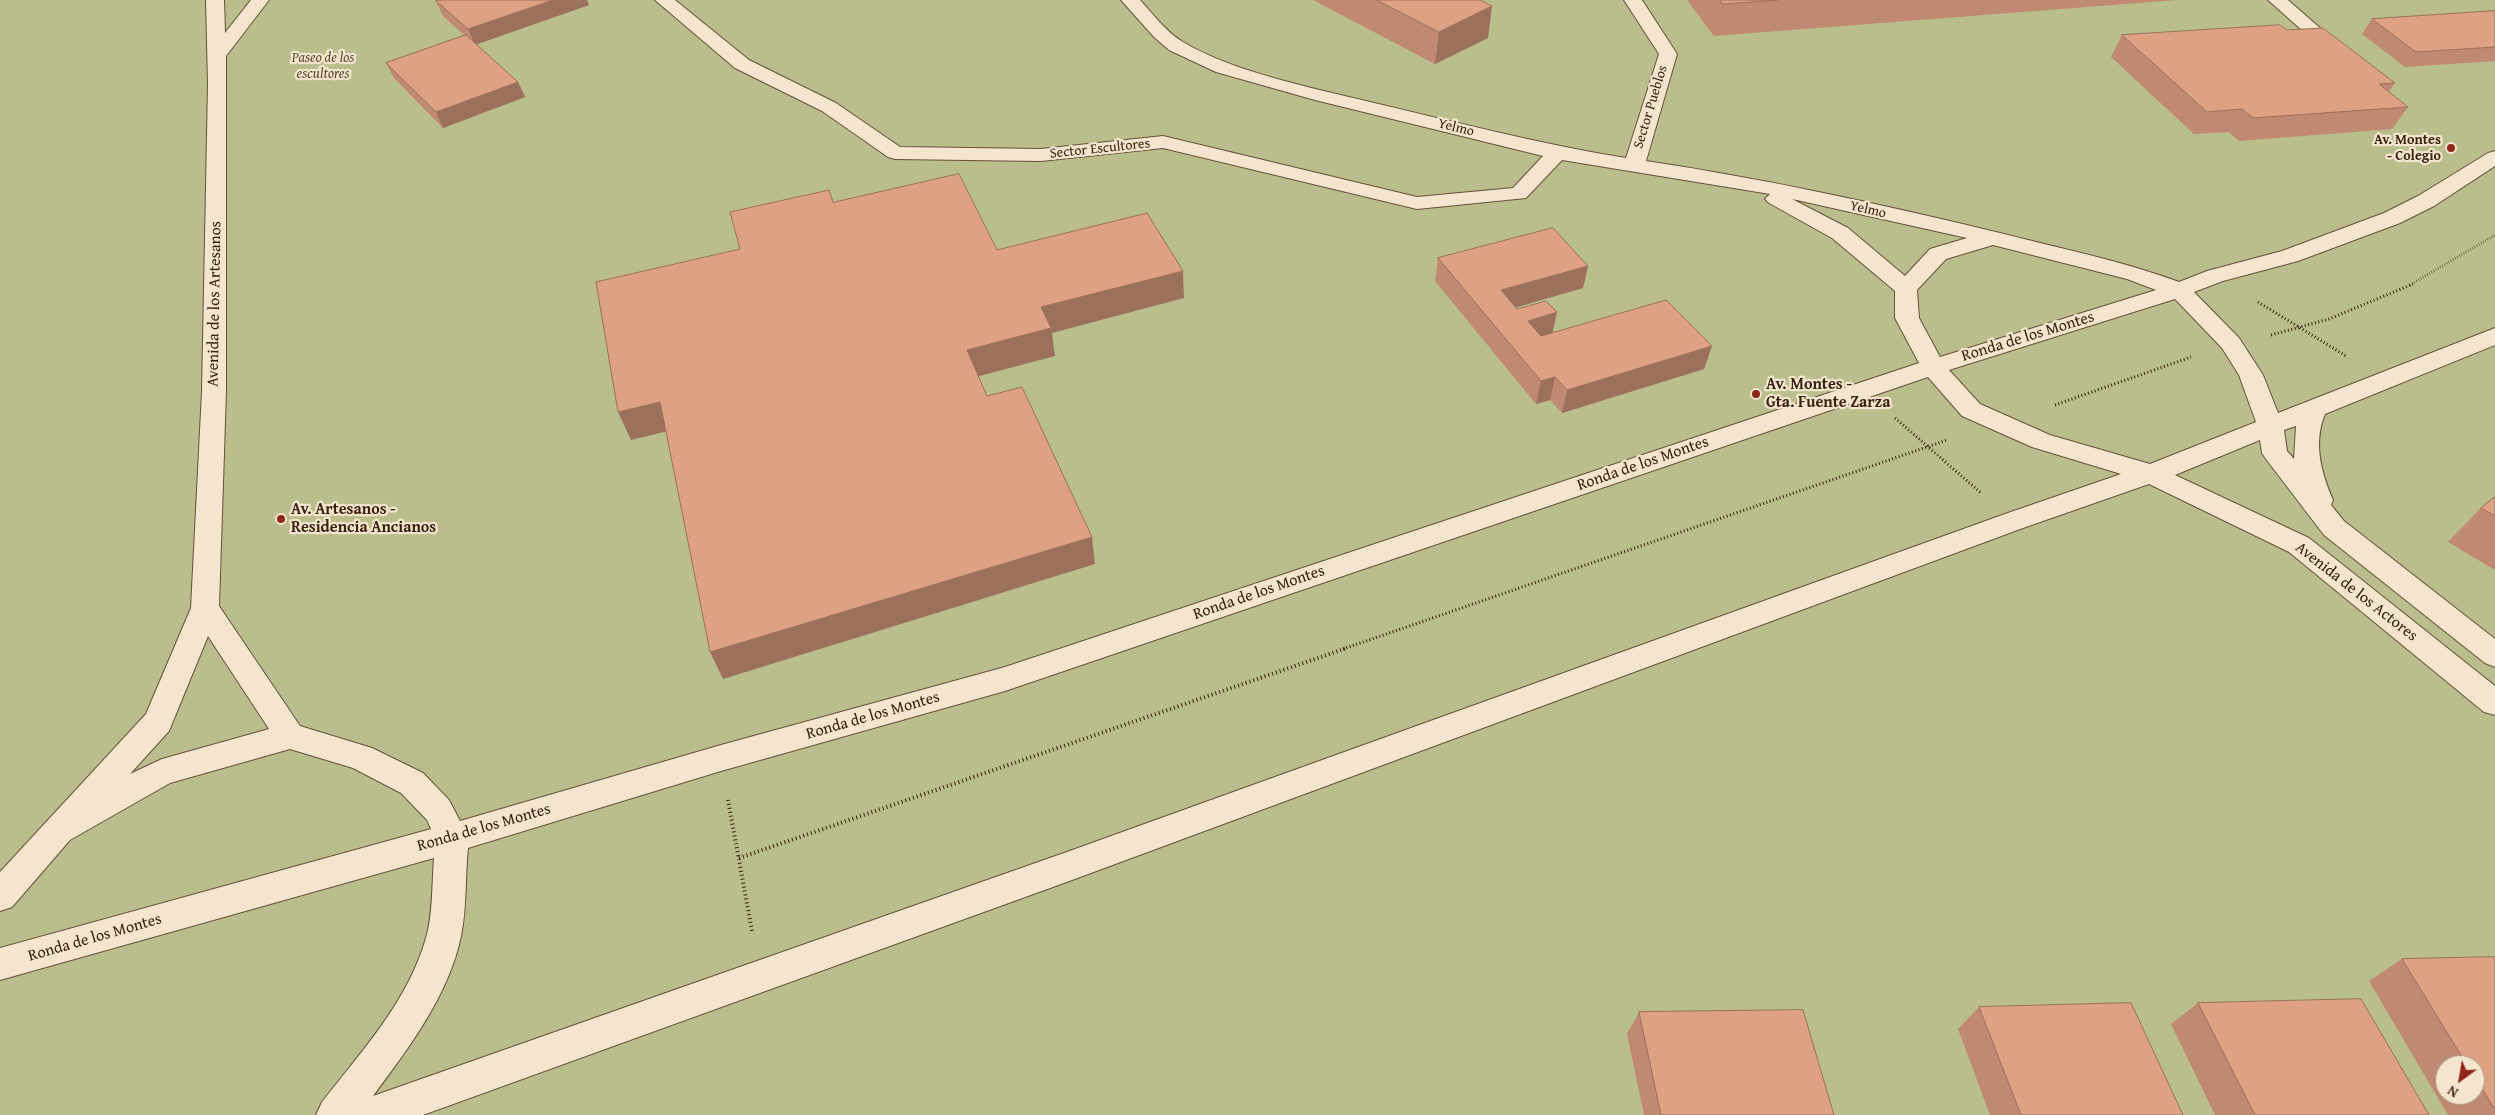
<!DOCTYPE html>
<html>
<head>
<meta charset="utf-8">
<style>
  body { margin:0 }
  #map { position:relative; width:2495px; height:1115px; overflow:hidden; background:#eed8b4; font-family:"Gentium Book Plus",serif }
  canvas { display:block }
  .north { position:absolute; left:2435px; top:1055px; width:50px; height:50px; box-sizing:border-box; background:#f4e6ce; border:1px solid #aa9782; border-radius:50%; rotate:212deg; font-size:14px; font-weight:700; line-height:20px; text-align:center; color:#3c2111 }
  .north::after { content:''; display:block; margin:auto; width:18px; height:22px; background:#8f2418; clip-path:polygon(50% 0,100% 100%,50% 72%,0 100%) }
</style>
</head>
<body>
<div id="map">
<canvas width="2495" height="1115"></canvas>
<div class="north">N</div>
</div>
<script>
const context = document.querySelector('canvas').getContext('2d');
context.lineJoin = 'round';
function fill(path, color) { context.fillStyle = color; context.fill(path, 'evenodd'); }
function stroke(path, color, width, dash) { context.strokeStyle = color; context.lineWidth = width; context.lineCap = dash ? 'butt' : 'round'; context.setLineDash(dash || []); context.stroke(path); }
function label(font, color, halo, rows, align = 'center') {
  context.font = font + ' "Gentium Book Plus",serif'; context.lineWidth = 4.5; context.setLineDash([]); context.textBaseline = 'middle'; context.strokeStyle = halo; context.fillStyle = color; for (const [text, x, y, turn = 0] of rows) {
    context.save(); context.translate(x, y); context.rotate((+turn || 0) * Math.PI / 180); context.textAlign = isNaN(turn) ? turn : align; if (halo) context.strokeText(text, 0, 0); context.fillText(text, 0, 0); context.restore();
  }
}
const green = new Path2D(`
  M0 0H2495V1115H0ZM2445 1065H2475V1095H2445Z`);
const pathFar2 = new Path2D(`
  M2410 285 2495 235`);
const pathFar1 = new Path2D(`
  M2258 302 2346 356
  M2271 335 2329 319 2413 284
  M2055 405 2191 357
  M1895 418 1981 493
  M1343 649 1947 440`);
const path = new Path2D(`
  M728 800 752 931
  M739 858 1347 648`);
const minor = new Path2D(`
  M206 0H224L225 33 251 0H269L226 56V391L219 606 300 726 372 748 423 773 449 800 460 821 721 745 1005 667 1919 363 1895 318V291L1832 238 1769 203 1765 199 1770 194 1562 160 1526 198 1417 209 1163 148 1041 161 895 159 888 157 822 111 735 68 655 0H675L749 60 836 103 900 147 1041 149 1163 136 1417 197 1513 188 1543 156 1315 100 1216 72 1169 50 1154 37 1121 0H1140C1153 14 1166 32 1183 42 1233 72 1313 88 1370 102 1455 122 1540 144 1626 158L1659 54 1624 0H1642L1677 54 1646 161C1766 179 1886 205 2004 234 2063 249 2122 261 2179 282L2207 271 2282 251 2384 213 2418 196 2488 153 2495 151V166L2434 206 2400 223 2298 261 2223 281 2194 292 2239 338 2263 375 2278 413 2495 328V345L2325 414C2313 443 2321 472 2333 500L2331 505 2344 521 2495 639V667L2485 663 2324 535 2266 459 2262 453 2260 440 2175 475 2309 538 2495 686V715L2484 712 2289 552 2149 484 2023 528 1064 883 423 1115H316L322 1102C362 1051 408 1001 426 938 433 915 432 882 434 858L0 980V948L431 829 427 820 401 793 353 768 290 749 170 783 70 840 12 907 0 911V872L146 714 191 608 202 391 208 84ZM1792 199 1967 238 1930 249 1905 276 1848 228ZM1993 245 2127 279 2156 290 1940 357 1919 318 1917 290 1946 259ZM2175 299 2222 348 2239 375 2256 422 2150 464 2050 435 1980 404 1949 370ZM1928 377 1962 416 2032 447 2121 474 2005 514 1064 853 373 1096C408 1049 449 995 461 936 467 908 465 876 468 848L721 771 1005 691ZM2296 426 2294 459 2287 451 2284 430ZM208 636 269 729 162 759 130 774 169 731Z
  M2268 0H2288L2337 43 2335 47H2321Z`);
const wall = new Path2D(`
  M439 0H587L589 5 476 44 518 82 525 97 443 128 394 78 386 63 464 35 443 16 436 1Z
  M1313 0H1480L1488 38 1435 64Z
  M1687 0H2177L1714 36Z
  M2495 11V61L2405 67 2362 34 2372 19Z
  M2287 30 2395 83 2389 92 2408 107 2392 129 2239 141 2229 132 2194 134 2111 57 2122 35Z
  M1438 258 1588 266 1583 288 1516 307 1517 309 1557 312 1552 333 1712 346 1704 369 1562 413 1550 400 1536 404 1435 281Z
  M2495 497V570L2448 542 2481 508Z
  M2495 957V1115H2448L2369 981 2402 959ZM2445 1065H2475V1095H2445Z
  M2198 1003 2429 1115H2215L2171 1024Z
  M1979 1007 2183 1115H1990L1958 1029Z
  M1639 1012 1834 1115H1644L1627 1034Z`);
const shadedWall = new Path2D(`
  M553 0H587L589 5 475 45 468 29Z
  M1492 6 1488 38 1435 64 1439 32Z
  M518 82 525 97 443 128 436 112Z
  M1588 266 1583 288 1497 313 1501 290Z
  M1183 271 1184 298 1052 333 1055 356 972 378 967 350 1041 307Z
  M1557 312 1552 335 1523 344 1528 321Z
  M1712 346 1704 369 1562 413 1567 390Z
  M1555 377 1550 400 1536 404 1541 381Z
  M660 402 672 430 631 440 618 412Z
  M1092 537 1095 564 723 679 710 652Z`);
const building = new Path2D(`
  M439 0H553L468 29 436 1Z
  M1377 0H1480L1492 6 1439 32Z
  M1720 0H1778L1723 4Z
  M2495 11V47L2416 52 2372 19Z
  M2280 25 2287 30 2323 28 2395 83 2379 84 2408 107 2253 118 2242 109 2207 112 2122 35Z
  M466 35 518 82 436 112 386 63Z
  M959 174 997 250 1147 213 1183 271 1041 307 1051 328 967 350 987 396 1022 387 1092 537 710 652 660 402 618 412 596 282 740 249 730 212 829 190 833 202Z
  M1553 228 1588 266 1501 290 1517 309 1546 301 1557 312 1528 321 1541 336 1666 300 1712 346 1567 390 1555 377 1541 381 1438 258Z
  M2495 497V516L2481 508Z
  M2495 957V1110L2475 1077V1065H2467L2402 959Z
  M2361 999 2429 1115H2255L2198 1003Z
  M2131 1003 2183 1115H2021L1979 1007Z
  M1803 1010 1834 1115H1661L1639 1012Z`);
const markers = [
  [2451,148,5,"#8f2418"],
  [1756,394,5,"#8f2418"],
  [281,519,5,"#8f2418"]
];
const farParknames = [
  ["Paseo de los",323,58],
  ["escultores",323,74]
];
const farStreetnames = [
  ["Sector Pueblos",1651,107,-73],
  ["Yelmo",1456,128,14],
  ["Sector Escultores",1100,149,-6],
  ["Yelmo",1868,210,13]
];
const farPoinames = [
  ["Av. Montes",2441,140],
  ["- Colegio",2441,156]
];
const streetNames = [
  ["Avenida de los Artesanos",215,304,-89],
  ["Ronda de los Montes",2028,337,-17],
  ["Ronda de los Montes",1643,464,-19],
  ["Avenida de los Actores",2356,592,38],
  ["Ronda de los Montes",1259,593,-19],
  ["Ronda de los Montes",873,716,-16],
  ["Ronda de los Montes",484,828,-16],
  ["Ronda de los Montes",95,938,-16]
];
const poiNames = [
  ["Av. Montes -",1766,385],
  ["Gta. Fuente Zarza",1766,403],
  ["Av. Artesanos -",291,510],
  ["Residencia Ancianos",291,528]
];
fill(green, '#b9be8c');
stroke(minor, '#684f3a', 2);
stroke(pathFar2, '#3c2111', 2.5, [0.5, 2]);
stroke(pathFar1, '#3c2111', 3, [1, 2.5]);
stroke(path, '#3c2111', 4, [1, 3]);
fill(minor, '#f4e6ce');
fill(wall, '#bf8a71');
fill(shadedWall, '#9b715c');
fill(building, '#dea183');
stroke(building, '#9b715c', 1);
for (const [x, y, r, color] of markers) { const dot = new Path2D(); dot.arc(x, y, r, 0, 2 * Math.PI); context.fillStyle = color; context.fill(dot); stroke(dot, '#f4e6ce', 2); }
label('italic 14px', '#5b4830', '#f4e6ce', farParknames);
label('14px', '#3c2111', '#f4e6ce', farStreetnames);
label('bold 14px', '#3c2111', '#f4e6ce', farPoinames, 'right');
label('16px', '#3c2111', '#f4e6ce', streetNames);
label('bold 16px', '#3c2111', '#f4e6ce', poiNames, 'left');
</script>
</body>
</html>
